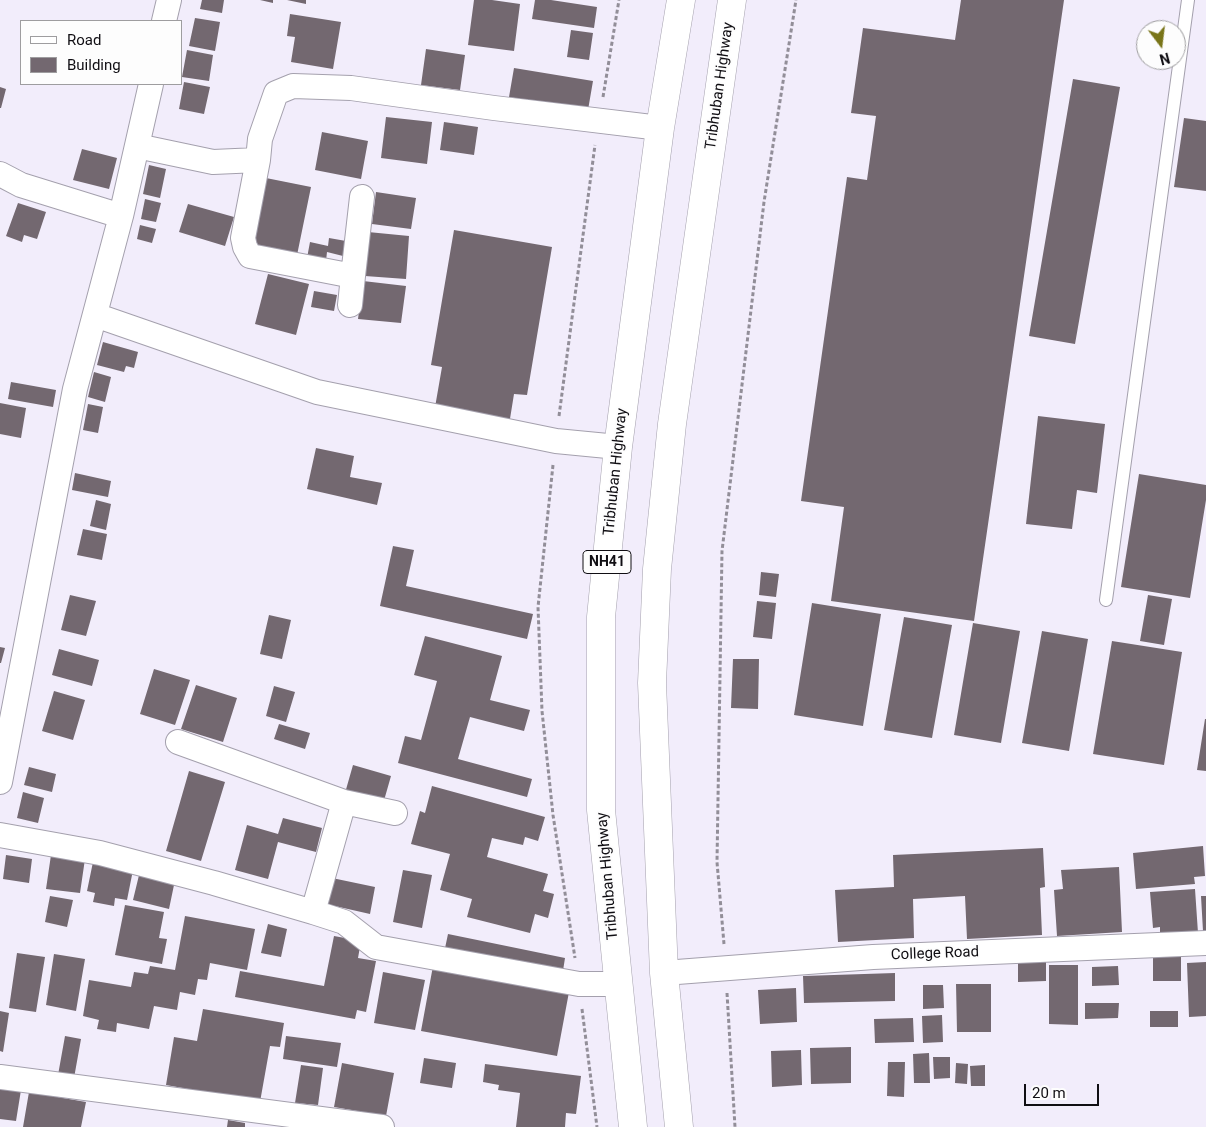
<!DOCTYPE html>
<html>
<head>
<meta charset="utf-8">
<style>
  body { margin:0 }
  #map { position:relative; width:1206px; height:1127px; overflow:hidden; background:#f2edfb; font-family:Roboto,sans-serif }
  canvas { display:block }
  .legend { position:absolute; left:20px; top:20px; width:162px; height:65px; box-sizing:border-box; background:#fdfdfd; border:1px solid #9e9d9f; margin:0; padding:6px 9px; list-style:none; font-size:15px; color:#100e13 }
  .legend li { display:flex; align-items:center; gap:10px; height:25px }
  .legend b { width:25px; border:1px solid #9e9d9f }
  .north { position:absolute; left:1136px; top:20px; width:50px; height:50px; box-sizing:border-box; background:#fdfdfd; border:1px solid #9e9d9f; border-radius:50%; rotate:165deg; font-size:14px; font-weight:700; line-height:20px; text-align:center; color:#100e13 }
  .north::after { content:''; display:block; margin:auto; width:18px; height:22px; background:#797519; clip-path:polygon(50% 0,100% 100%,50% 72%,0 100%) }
  .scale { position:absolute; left:1024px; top:1084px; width:75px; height:22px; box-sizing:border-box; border:2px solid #100e13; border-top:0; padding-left:6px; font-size:15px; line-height:18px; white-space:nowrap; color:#100e13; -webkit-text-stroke:4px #fdfdfd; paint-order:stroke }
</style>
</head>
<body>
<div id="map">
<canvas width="1206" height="1127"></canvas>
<ul class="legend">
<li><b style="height:6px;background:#fff"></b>Road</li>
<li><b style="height:14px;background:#736870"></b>Building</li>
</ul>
<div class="north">N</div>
<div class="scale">20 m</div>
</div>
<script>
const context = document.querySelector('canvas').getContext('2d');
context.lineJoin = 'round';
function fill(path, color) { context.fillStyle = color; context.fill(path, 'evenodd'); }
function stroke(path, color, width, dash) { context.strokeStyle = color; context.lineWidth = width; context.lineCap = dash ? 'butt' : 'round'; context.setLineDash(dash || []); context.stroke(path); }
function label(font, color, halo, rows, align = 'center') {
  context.font = font + ' Roboto,sans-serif'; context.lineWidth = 4; context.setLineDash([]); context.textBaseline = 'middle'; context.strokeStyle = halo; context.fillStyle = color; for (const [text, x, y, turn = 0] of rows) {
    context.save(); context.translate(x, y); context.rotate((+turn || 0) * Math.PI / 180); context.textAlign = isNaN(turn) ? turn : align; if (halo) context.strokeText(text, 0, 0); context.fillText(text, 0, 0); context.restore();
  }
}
const building = new Path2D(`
  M202 0H224L222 13 200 9Z
  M260 0H273V3Z
  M287 0H306V4Z
  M474 0H492L520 4 514 51 468 45Z
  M535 0H551L597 7 594 28 532 19Z
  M961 0H1064L974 621 831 601 844 507 801 501 847 177 867 180 876 116 851 113 863 28 955 40Z
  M290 14 341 22 333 69 291 62 295 37 287 36Z
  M195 18 220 22 215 51 189 46Z
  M571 30 593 33 589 60 567 57Z
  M426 49 465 55 460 90 421 85Z
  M187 50 213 55 209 81 182 77Z
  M514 68 593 81 588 110 509 97Z
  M1073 79 1120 87 1075 344 1029 336Z
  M184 82 210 87 204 114 179 109Z
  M0 87 6 89 1 108H0Z
  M386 117 432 122 427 164 381 158Z
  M1184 118 1206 121V191L1174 187Z
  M444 122 478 127 474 155 440 150Z
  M322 132 368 141 361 179 315 170Z
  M82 149 117 158 109 189 73 180Z
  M149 165 166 169 160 198 143 194Z
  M266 178 311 187 296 260 250 250Z
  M376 192 416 198 411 229 372 224Z
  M145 199 161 203 156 222 141 219Z
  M18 203 46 212 37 239 24 235 22 242 6 236Z
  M188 204 234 217 225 246 179 232Z
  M140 225 156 229 152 243 137 239Z
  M454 230 552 247 527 395 514 394 509 425 434 413 442 367 431 365Z
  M368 232 409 236 406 279 365 276Z
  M329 238 346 241 343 256 327 252 326 261 307 258 310 242 328 246Z
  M268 274 309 284 296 335 255 324Z
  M363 281 406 286 401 323 358 319Z
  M314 291 337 295 334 311 311 307Z
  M103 342 138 352 134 368 126 366 124 372 97 365Z
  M94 372 111 377 105 402 88 397Z
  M11 382 56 390 53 407 8 399Z
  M0 403 26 408 21 438 0 434Z
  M88 404 103 407 98 433 83 430Z
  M1038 416 1105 424 1097 493 1077 490 1072 529 1026 524Z
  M316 448 354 456 350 477 382 483 377 505 307 489Z
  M75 473 111 481 108 497 72 490Z
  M1139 474 1206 485V500L1190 598 1121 587Z
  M96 500 111 504 106 530 90 526Z
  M83 529 107 534 102 560 77 555Z
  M393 546 414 550 406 586 533 614 527 639 380 606Z
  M761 572 779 574 776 597 759 595Z
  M70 595 96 601 86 636 61 630Z
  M1148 595 1172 599 1164 645 1140 641Z
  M757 601 776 603 772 639 753 637Z
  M812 603 881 614 863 726 794 715Z
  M269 615 291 620 282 659 260 654Z
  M904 617 952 625 932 738 884 730Z
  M973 623 1020 631 1001 743 954 735Z
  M1042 631 1088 639 1069 751 1022 743Z
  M425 636 502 656 490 700 530 710 524 731 470 717 458 759 532 779 527 797 398 763 405 736 421 740 437 681 414 675Z
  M1112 641 1182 652 1164 765 1093 754Z
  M0 647 5 648 1 663H0Z
  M59 649 99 660 92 686 52 675Z
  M733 659H759L758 709 731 708Z
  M154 669 190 680 175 725 140 714Z
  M196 685 237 698 223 742 181 729Z
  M274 686 295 692 286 722 266 716Z
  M54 691 85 700 73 740 42 731Z
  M1205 719H1206V771L1197 770Z
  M279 724 310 733 305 749 274 739Z
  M353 765 391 776 383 804 345 793Z
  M29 767 56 774 52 792 24 785Z
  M189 771 225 782 201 861 166 851Z
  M432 786 545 817 538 841 525 837 523 845 492 838 487 857 548 874 543 891 554 894 548 918 535 914 530 933 467 917 472 899 440 890 450 854 411 844 420 811 425 813Z
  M23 792 44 798 38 823 17 818Z
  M283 818 322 828 316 852 278 842 268 879 235 870 247 825 278 834Z
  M1203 846 1205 876 1194 877 1195 884 1136 889 1133 853Z
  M1043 848 1045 887 1040 888 1042 935 967 939 965 896 913 899 914 938 838 942 835 890 894 887 893 855Z
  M6 855 32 859 29 883 3 879Z
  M51 855 85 859 80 893 46 889Z
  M93 862 133 870 127 900 115 898 114 906 93 902 95 893 87 891Z
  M1119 867 1122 932 1057 936 1054 890 1063 889 1061 870Z
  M403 870 432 875 422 928 393 922Z
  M140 871 163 876 162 882 174 885 169 909 133 900Z
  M332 878 375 887 370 914 326 904Z
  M1195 889 1198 933 1160 936V927L1153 928 1150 892Z
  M50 896 73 900 67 927 45 922Z
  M1201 896H1206V931H1203Z
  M125 905 164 912 159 938 167 939 162 964 115 955Z
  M185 916 255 929 247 970 210 963 207 980 198 979 195 995 180 992 177 1010 154 1006 149 1029 117 1023 116 1032 97 1029 99 1020 83 1016 89 980 131 987 134 972 148 974 150 966 175 970Z
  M268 924 287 929 281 957 261 953Z
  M448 934 565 958 562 977 444 953Z
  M334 936 361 941 358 958 376 961 366 1012 357 1010 355 1019 235 997 240 971 324 986Z
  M17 953 45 957 36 1012 9 1008Z
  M54 954 85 959 76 1011 46 1005Z
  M1046 954V981L1018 982V955Z
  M1153 956H1181V981H1153Z
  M1206 962V1016L1189 1017 1187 963Z
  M1049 965H1078V1025L1049 1024Z
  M433 966 569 992 557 1056 421 1031Z
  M1118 966 1119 985 1092 986V967Z
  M383 972 425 980 415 1030 374 1023Z
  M895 973V1001L804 1003 803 976Z
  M956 984H991V1032H957Z
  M923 985H943L944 1008 923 1009Z
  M796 988 797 1022 760 1024 758 990Z
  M1085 1003H1119L1118 1018 1085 1019Z
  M203 1009 284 1023 280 1047 270 1046 260 1102 166 1085 174 1037 197 1041Z
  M0 1011 9 1013 3 1052 0 1051Z
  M1150 1011H1178V1027H1150Z
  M942 1015 943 1042 923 1043 922 1016Z
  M913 1018 914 1042 875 1043 874 1019Z
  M65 1036 81 1039 74 1078 58 1075Z
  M286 1036 341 1043 337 1067 283 1059Z
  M851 1047V1083L811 1084 810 1048Z
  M801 1050 802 1085 772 1087 771 1051Z
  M929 1053 930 1083H914L913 1054Z
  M933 1057H950V1078L934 1079Z
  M424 1058 456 1063 452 1088 420 1083Z
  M888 1062H905L904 1097 887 1096Z
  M342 1063 394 1073 386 1116 334 1107Z
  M956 1063 968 1064 967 1084 955 1083Z
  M485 1064 581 1076 576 1114 566 1113 565 1127H516L520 1093 498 1090 499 1085 483 1082Z
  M301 1065 323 1068 318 1105 295 1103Z
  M985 1065V1086H971L970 1066Z
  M0 1087 21 1090 16 1121 0 1119Z
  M29 1092 86 1102 81 1127H23Z
  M228 1120 245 1123V1127H227Z`);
const path = new Path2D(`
  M603 97 619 0
  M559 416 595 145
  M553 465 538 607 542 711 553 815 575 958
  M724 944 717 862 722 551 764 202 796 0
  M727 993 735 1127
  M582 1009 597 1127`);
const lane = new Path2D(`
  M1106 600 1188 0`);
const street = new Path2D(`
  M164 21 169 0
  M137 146 213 162 258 160 260 139 276 93 293 86 351 88 494 108 660 128
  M258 160 243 238 245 247 250 256 353 276 350 305
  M0 174 21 185 121 216
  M353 276 362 197
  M95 315 317 392 556 441 618 447
  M178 742 344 802 313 912
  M0 782 75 389 121 216 151 84
  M344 802 395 813
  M0 835 100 853 214 883 313 912 344 922 376 947 579 984H618
  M664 973 873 957 1206 943
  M0 1077 382 1127`);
const highway = new Path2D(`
  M633 1127 601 810V617L618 447 660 128 681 0
  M679 1127 664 973 652 683 657 569 672 424 732 0`);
const shields = [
  [607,562,48]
];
const shieldNames = [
  ["NH41",607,562]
];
const streetNames = [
  ["Tribhuban Highway",720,86,-82],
  ["Tribhuban Highway",616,472,-84],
  ["Tribhuban Highway",608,876,-95],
  ["College Road",935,954,-2]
];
fill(building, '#736870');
stroke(lane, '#a4a0ad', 14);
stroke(street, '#a4a0ad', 26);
stroke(highway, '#a4a0ad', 29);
stroke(path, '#928e98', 3, [4, 2.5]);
stroke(lane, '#fff', 12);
stroke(street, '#fff', 24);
stroke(highway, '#fff', 28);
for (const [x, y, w] of shields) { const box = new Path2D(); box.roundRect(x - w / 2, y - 11.5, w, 23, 4); context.fillStyle = '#fdfdfd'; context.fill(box); stroke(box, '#100e13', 1); }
label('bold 14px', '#100e13', null, shieldNames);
label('15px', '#100e13', '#fdfdfd', streetNames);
</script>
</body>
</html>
